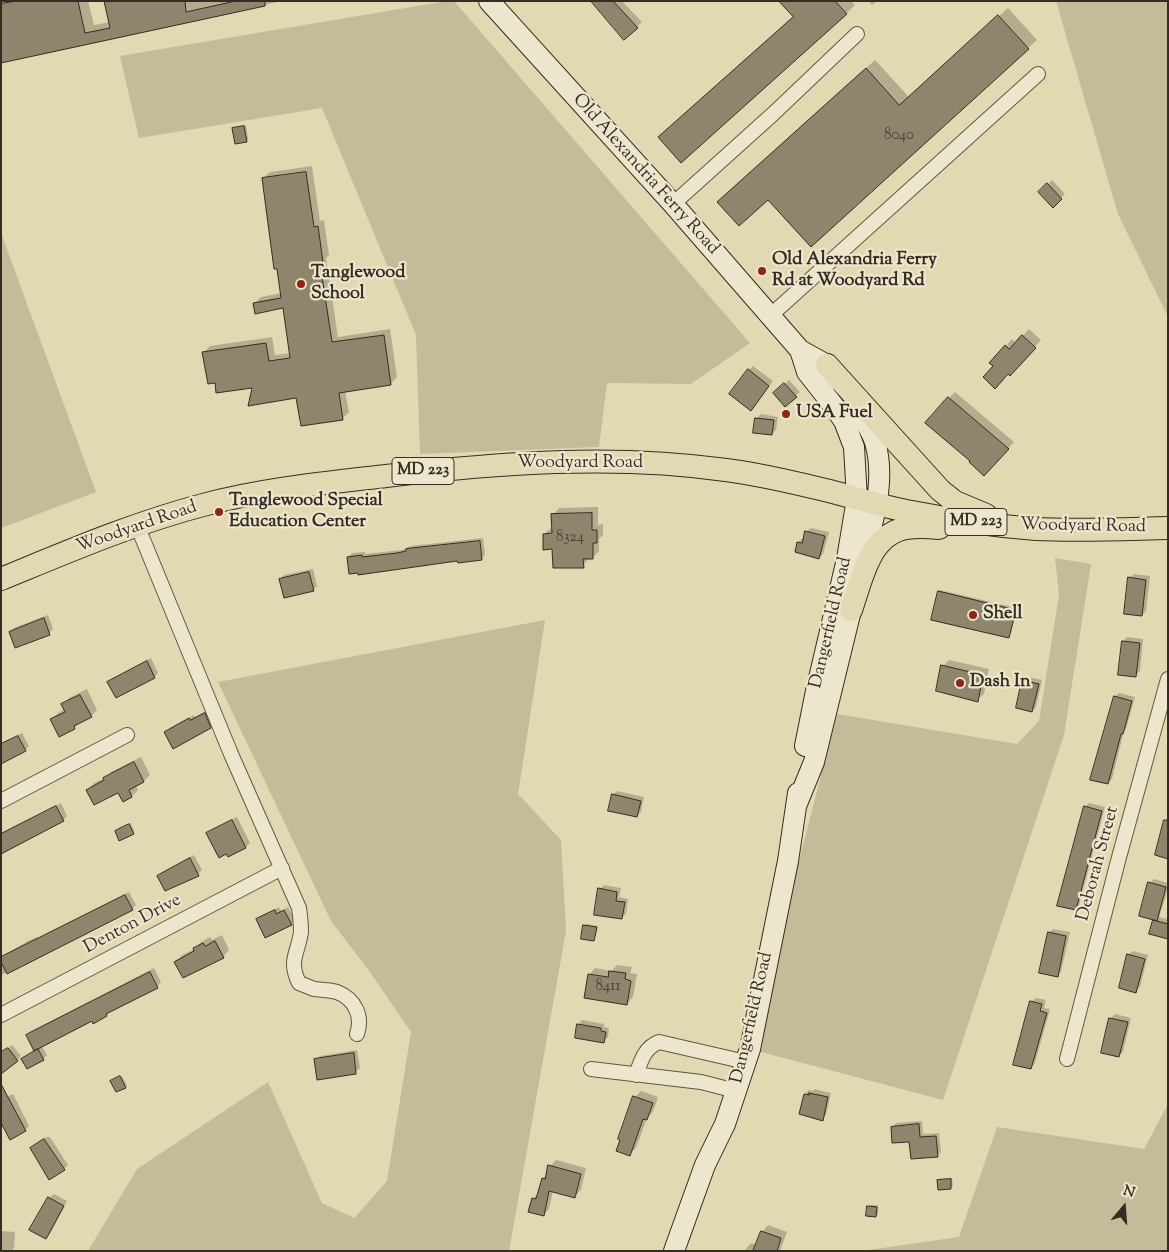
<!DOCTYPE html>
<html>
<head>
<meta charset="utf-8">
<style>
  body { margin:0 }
  #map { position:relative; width:1169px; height:1252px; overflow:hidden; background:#e2d8b2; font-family:"Sorts Mill Goudy",serif }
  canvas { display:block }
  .frame { position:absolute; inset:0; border:2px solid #352c23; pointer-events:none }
  .north { position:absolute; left:1099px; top:1182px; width:50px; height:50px; -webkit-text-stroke:4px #ece6cd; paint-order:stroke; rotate:18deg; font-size:14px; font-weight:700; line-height:20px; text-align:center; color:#352c23 }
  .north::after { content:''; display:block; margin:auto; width:18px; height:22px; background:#352c23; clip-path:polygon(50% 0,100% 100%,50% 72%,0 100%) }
</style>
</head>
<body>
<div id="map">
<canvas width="1169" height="1252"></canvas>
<div class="frame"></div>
<div class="north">N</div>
</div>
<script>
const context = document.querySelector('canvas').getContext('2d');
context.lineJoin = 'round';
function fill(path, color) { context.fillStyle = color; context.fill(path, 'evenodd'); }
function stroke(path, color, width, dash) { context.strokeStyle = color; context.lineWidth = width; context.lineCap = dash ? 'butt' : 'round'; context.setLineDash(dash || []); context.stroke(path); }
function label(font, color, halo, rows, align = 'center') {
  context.font = font + ' "Sorts Mill Goudy",serif'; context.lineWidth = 4.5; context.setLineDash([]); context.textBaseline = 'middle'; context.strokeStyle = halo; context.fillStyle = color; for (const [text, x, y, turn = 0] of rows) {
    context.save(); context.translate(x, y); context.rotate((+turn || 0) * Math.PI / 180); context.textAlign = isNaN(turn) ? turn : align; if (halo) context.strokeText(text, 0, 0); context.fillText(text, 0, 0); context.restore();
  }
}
const green = new Path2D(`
  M447 1H454L750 343 691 384 607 383 599 447 420 454 416 335 322 108 139 138 120 56Z
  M1056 1H1168V317L1118 214Z
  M1 233 96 492 1 528Z
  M1055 558 1091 564 1064 735 943 1100 750 1049 837 714 1017 744 1039 721 1059 595Z
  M545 620 518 794 561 840 566 931 509 1251H88L137 1169 268 1082 322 1203 354 1218 387 1181 411 1032 370 972 331 921 218 682Z
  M1168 1104V1251H862L959 1237 997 1127 1144 1149Z`);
const shadow = new Path2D(`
  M1 1H88L94 25 110 22 106 1H283L1 61Z
  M592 1H622L642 22 625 38Z
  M781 1H851L855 5 846 14 669 128 794 16Z
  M869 1H877L872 5Z
  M1008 8 1037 40 811 245 768 198 727 193 875 60 909 97Z
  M246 125 248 139 246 141 234 128Z
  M312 166 320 221 324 220 329 255 326 258 338 337 390 329 397 377 391 383 345 391 349 412 342 419 297 396 253 387 216 381 204 352 210 346 272 337 275 355 291 353 284 306 255 303 261 297 282 293 263 178 270 172Z
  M1052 180 1065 194 1053 206 1040 192Z
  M1029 329 1041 340 1016 368 995 366 991 363 1012 339 1016 343Z
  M753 366 773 381 755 405 749 370Z
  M789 380 800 392 785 405 775 393Z
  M955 392 1014 442 990 468 972 461 949 398Z
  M761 414 778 417 776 430 772 434 757 418Z
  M598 507V525L603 524V535L599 539V551L593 558H589L583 566 554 548 544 534 551 528H553V515L559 508Z
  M811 528 829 532 823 554 819 558 798 542 803 538 805 539 806 532Z
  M483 538 485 555 481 559 348 557 352 553 365 552V554L402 550 411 546Z
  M313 569 317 586 313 590 280 579 284 575Z
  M1134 574 1150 576 1146 611 1142 615 1130 578Z
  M940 590 1017 608 1010 635 1009 637 939 592Z
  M48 615 53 629 49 633 10 632 14 628Z
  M1127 637 1143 639 1140 671 1136 675 1123 641Z
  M151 658 158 673 154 677 116 696 109 682 113 678Z
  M949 660 989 669 984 694 977 700 943 666Z
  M1028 677 1042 680 1036 707 1032 711 1023 681Z
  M87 689 97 710 91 716 80 722 74 728 52 719 58 713 65 709 63 705 69 698Z
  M1119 693 1135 697 1126 729 1124 731 1112 779 1108 783 1115 697Z
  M209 709 214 723 210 727 166 733 170 728 194 715 195 717Z
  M22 733 29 746 25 750 1 763V743Z
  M141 757 150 775 144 781 136 785 138 790 132 796 123 801 118 791 88 790 94 783 107 777 111 772Z
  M617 791 644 797 641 812 637 816 613 795Z
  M61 803 67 816 63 820 1 852V833Z
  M1089 803 1105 807 1079 905 1075 909 1085 807Z
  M237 817 250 843 246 847 228 856 208 833 212 829Z
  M131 823 134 831 133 833 118 830Z
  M194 855 202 870 198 874 158 876 162 872Z
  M1154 879 1168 883V890L1159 917 1168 919V935L1154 921 1156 919 1150 883Z
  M604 885 621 888 619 897 628 899 626 914 621 918 600 889Z
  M129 892 136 905 132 909 1 975V957L28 941 37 937 38 938Z
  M279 907 281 911 288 907 295 920 291 924 257 920 261 916Z
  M586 924 598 926 594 940 584 926Z
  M1053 929 1070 932 1061 972 1057 976 1049 933Z
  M222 935 229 950 223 957 176 962 182 955 195 949 201 942 210 937 212 940Z
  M1133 951 1148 955 1140 987 1136 991 1128 955Z
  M617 965 632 967 630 973 637 974 633 997 627 1004 589 975 595 968 611 971Z
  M154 968 161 982 157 987 110 1011 107 1015 92 1019 42 1046 47 1055 43 1059H22L35 1050 27 1035 31 1031Z
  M1036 998 1046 1000 1044 1008 1050 1009 1035 1063 1031 1068V1002Z
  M1115 1014 1131 1018 1123 1052 1119 1056 1111 1018Z
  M582 1020 604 1024V1027L609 1028 608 1037 604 1041 578 1025Z
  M12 1045 21 1056 17 1060 1 1053Z
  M357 1050 360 1068 356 1072 319 1078 316 1060 320 1056Z
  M122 1076 127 1085 125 1087 114 1080Z
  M814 1089 831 1093 826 1115 822 1119 805 1094 809 1090 813 1091Z
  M641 1091 658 1097 653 1112 647 1118 636 1148 629 1155 635 1097Z
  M13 1094 29 1126 25 1130 1 1100Z
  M922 1121 923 1134 939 1133 941 1152 937 1156 911 1141 892 1127 896 1123Z
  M46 1137H50L68 1165 64 1169 31 1148Z
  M556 1160 586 1168 581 1190 575 1196 553 1191 549 1209 543 1215 533 1199 539 1192 543 1178 548 1173 550 1166Z
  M952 1178 953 1186 951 1188 939 1180 940 1179Z
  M54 1194 67 1201 50 1234 46 1238 49 1198Z
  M870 1205H878V1214L876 1216 868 1206Z
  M768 1225 787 1232 780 1251H744L751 1243 757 1245 762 1232Z
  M1 1231 15 1232 14 1248 11 1251H1Z`);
const building = new Path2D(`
  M16 1H78L85 33 110 28 104 1H185L186 12 236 1H265V6L1 63V4Z
  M591 1H613L638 28 624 40Z
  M779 1H835L847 14 681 163 658 137 793 17Z
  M998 15 1029 49 811 247 768 200 739 226 717 202 866 68 899 105Z
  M244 126 247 142 235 144 232 128Z
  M306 172 314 227 318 226 323 262 320 263 332 342 384 335 391 385 339 393 343 420 301 426 296 398 248 406 252 388 216 393 215 383 208 384 202 352 266 343 269 361 290 358 283 308 255 314 253 303 281 298 277 269H274L262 178Z
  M1047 183 1062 199 1053 208 1038 192Z
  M1022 335 1036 348 1010 376 1008 374 995 389 983 377 993 366 989 363 1005 345 1009 349Z
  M748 369 769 386 751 411 729 394Z
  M784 383 797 397 785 407 773 393Z
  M948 397 1009 449 984 476 969 462 970 461 925 423Z
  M755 418 774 420 772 435 753 433Z
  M592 513V530H597V543H593V559H583L584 568H553L552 549 543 550V534L552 533 551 514Z
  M805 531 825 536 819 559 795 552 797 542 802 543Z
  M480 541 482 560 458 563 457 561 358 575V573L349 574 347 557 362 555V557L397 553 406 551V549Z
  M309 572 314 591 284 598 279 579Z
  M1128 577 1146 580 1142 616 1124 614Z
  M938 591 1016 610 1009 638 931 620Z
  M44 618 50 635 15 648 9 632Z
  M1122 641 1140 643 1136 677 1118 675Z
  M147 661 155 678 116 698 107 682Z
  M941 665 983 675 978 702 936 691Z
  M1022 680 1039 684 1032 712 1016 708Z
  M80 695 92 717 74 726 75 729 59 737 50 719 65 712 61 704Z
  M1114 696 1132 701 1123 734H1121L1108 784 1090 780Z
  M205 713 211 728 173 749 164 732 189 718 190 720Z
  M18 736 26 751 1 764V744Z
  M134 762 144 782 129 790 132 797 123 802 118 793 94 805 86 790 104 780 103 778Z
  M612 794 641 801 637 817 608 811Z
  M56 806 64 821 1 854V834Z
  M1084 806 1102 811 1076 910 1057 906Z
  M232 820 246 848 228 857 226 854 219 858 206 833Z
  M1164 820H1168V859L1155 855Z
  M129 824 134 834 119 841 115 831Z
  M190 858 199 876 165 891 157 876Z
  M1148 882 1166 887 1157 921 1139 916Z
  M598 888 617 892 616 901 625 902 622 919 594 915Z
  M125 895 133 910 7 974 1 962V957Z
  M275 910 276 914 284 910 292 925 265 938 256 919Z
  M1153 920 1168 924V939L1149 934Z
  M583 925 597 927 594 941 581 939Z
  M1048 932 1066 936 1058 977 1039 973Z
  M215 941 224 958 183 978 174 962 194 951 193 948 203 943 205 946Z
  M1127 954 1145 959 1136 993 1119 988Z
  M609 971 626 973 625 979 631 981 627 1005 584 998 588 974 608 977Z
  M150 972 158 988 106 1014 107 1016 93 1024 92 1021 34 1051 26 1035Z
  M1030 1001 1042 1004 1040 1011 1047 1013 1031 1069 1013 1065Z
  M1109 1018 1128 1022 1119 1057 1101 1053Z
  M577 1024 601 1028V1031L606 1032 604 1043 575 1038Z
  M8 1048 18 1061 1 1074V1052Z
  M38 1049 44 1060 27 1069 21 1059Z
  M354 1053 356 1074 317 1080 314 1059Z
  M120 1076 126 1088 116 1092 110 1081Z
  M1 1084 26 1131 10 1140 1 1123Z
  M809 1093 828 1097 823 1121 799 1114 804 1094 809 1095Z
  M633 1096 653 1103 647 1120 643 1119 630 1156 616 1151 620 1140 618 1139Z
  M919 1124 920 1137 936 1136 938 1157 911 1159 909 1142 892 1143 891 1127Z
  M44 1139 65 1170 49 1180 30 1148Z
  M548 1165 581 1174 575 1198 549 1191 544 1216 528 1212 532 1198 536 1199 542 1178 545 1179Z
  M951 1179V1189L938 1190 937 1180Z
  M48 1197 64 1206 46 1239 29 1230Z
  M867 1206 877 1207 876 1217 866 1216Z
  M761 1231 781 1238 777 1251H753Z`);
const street = new Path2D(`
  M673 204 773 114 857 34
  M770 316 1038 74
  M137 525 231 754 299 908C300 915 301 924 301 932 298 954 288 960 299 983 304 985 309 987 314 989 322 990 330 990 337 992 355 999 363 1016 357 1034
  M1 801 127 735
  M1 1015 282 868
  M1067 1059 1118 861 1168 679
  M591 1069 701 1082 736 1091
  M636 1075C641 1061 644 1048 659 1042L746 1062`);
const secondary = new Path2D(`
  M489 1 673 204 800 350 827 365 836 379
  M800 350 807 372 833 405 844 421 854 447 857 499 847 559 816 691 805 746
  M854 405C861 416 871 429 875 442 887 483 871 526 862 565
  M796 806 814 762 855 594
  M674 1251 705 1165 725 1124 750 1049 788 861 798 793`);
const primary = new Path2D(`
  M827 365 940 490 955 502 986 515
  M1 579C67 552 134 523 203 505 263 489 325 483 386 476 498 463 613 454 726 470 759 474 792 482 825 490 854 497 883 507 912 512 952 520 995 526 1036 529 1080 531 1124 529 1168 528
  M851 610C862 579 869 534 907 528 918 526 929 527 939 528`);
const markers = [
  [762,271,5,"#8f2418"],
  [301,284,5,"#8f2418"],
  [786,414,5,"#8f2418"],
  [219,512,5,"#8f2418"],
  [973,615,5,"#8f2418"],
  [960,683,5,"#8f2418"]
];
const numberNames = [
  ["8040",899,136],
  ["8324",570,538],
  ["8411",608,987]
];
const shields = [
  [423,471,62],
  [976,522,62]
];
const shieldNames = [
  ["MD 223",423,471],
  ["MD 223",976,522]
];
const streetNames = [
  ["Old Alexandria Ferry Road",645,175,48],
  ["Woodyard Road",580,464],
  ["Woodyard Road",1083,527,1],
  ["Woodyard Road",137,528,-19],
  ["Dangerfield Road",832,623,-77],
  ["Deborah Street",1099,864,-75],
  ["Denton Drive",133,925,-28],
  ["Dangerfield Road",753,1018,-77]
];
const poiNames = [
  ["Old Alexandria Ferry",772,261],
  ["Rd at Woodyard Rd",772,282],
  ["Tanglewood",311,274],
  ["School",311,295],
  ["USA Fuel",796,414],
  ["Tanglewood Special",229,502],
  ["Education Center",229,523],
  ["Shell",983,615],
  ["Dash In",970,683]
];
fill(green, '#c5bb9a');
fill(shadow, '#0003');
fill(building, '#8f856d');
stroke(building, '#352c23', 1);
stroke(street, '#605747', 16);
stroke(secondary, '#352c23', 22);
stroke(primary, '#352c23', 24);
stroke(street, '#ece6cd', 14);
stroke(secondary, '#ece6cd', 20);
stroke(primary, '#e2d8b2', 22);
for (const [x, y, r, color] of markers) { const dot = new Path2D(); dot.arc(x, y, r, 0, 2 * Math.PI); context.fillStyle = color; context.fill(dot); stroke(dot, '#ece6cd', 2); }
label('15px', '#4c4236', null, numberNames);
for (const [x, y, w] of shields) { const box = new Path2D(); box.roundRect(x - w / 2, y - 13.5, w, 27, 4); context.fillStyle = '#ece6cd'; context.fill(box); stroke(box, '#352c23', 1); }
label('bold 16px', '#352c23', null, shieldNames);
label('18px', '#352c23', '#ece6cd', streetNames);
label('bold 18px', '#352c23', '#ece6cd', poiNames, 'left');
</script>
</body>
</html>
